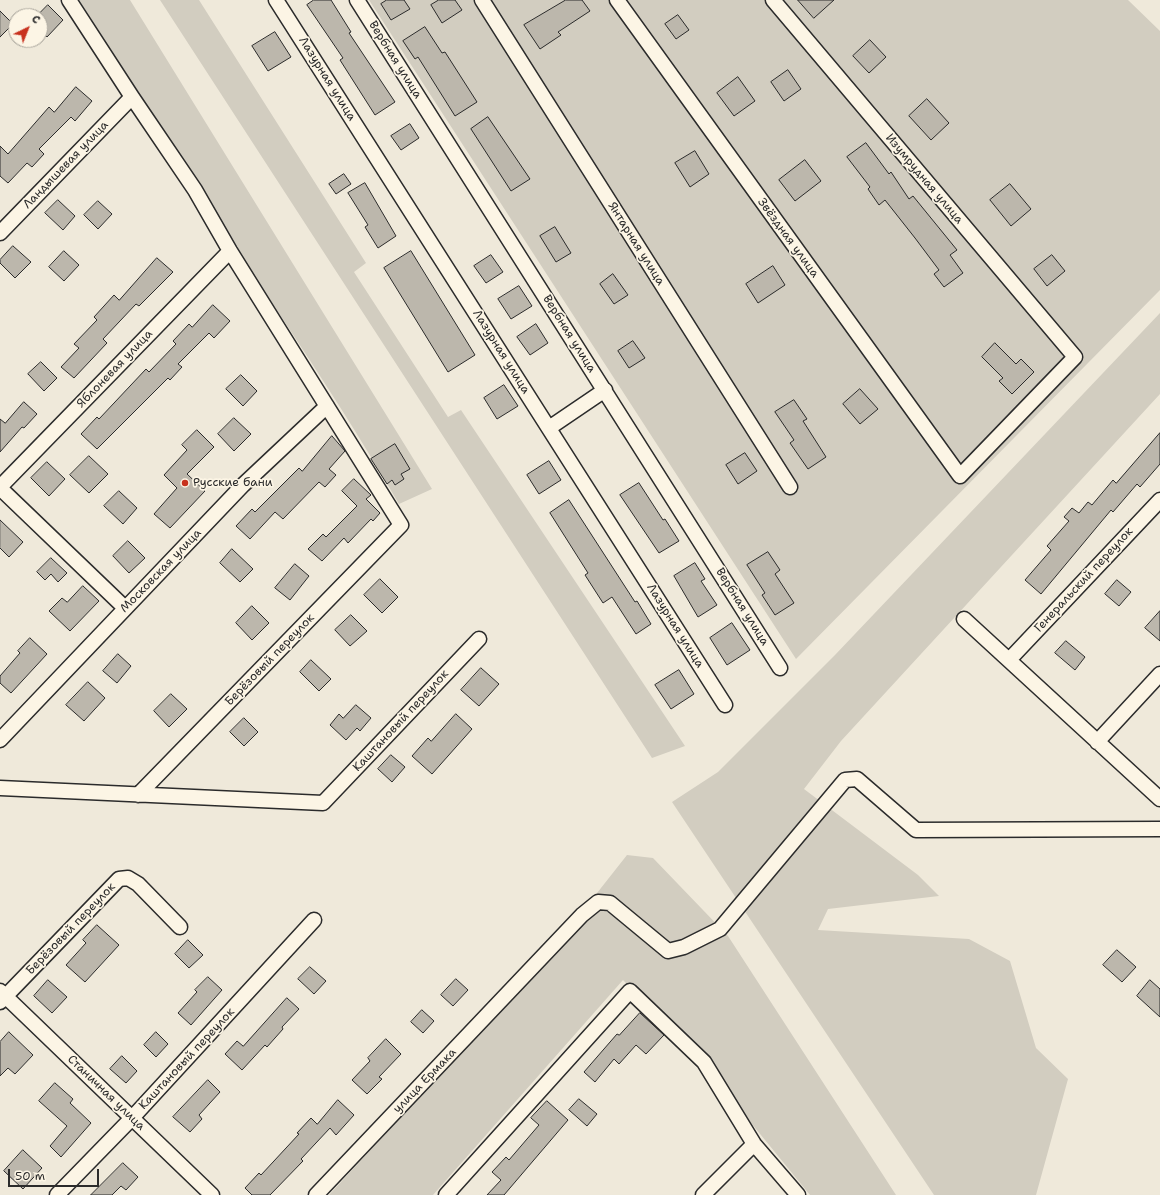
<!DOCTYPE html>
<html>
<head>
<meta charset="utf-8">
<style>
  body { margin:0 }
  #map { position:relative; width:1160px; height:1195px; overflow:hidden; background:#efe9da; font-family:"Shantell Sans",sans-serif }
  canvas { display:block }
  .north { position:absolute; left:8px; top:8px; width:40px; height:40px; box-sizing:border-box; background:#fcf5e5; border:1px solid #a8a49b; border-radius:50%; rotate:43deg; font-size:11px; font-weight:700; line-height:16px; text-align:center; color:#2b2b2b }
  .north::after { content:''; display:block; margin:auto; width:14px; height:18px; background:#c8321e; clip-path:polygon(50% 0,100% 100%,50% 72%,0 100%) }
  .scale { position:absolute; left:8px; top:1169px; width:91px; height:18px; box-sizing:border-box; border:2px solid #2b2b2b; border-top:0; padding-left:5px; font-size:12px; line-height:14px; white-space:nowrap; color:#2b2b2b; -webkit-text-stroke:3px #fcf5e5; paint-order:stroke }
</style>
</head>
<body>
<div id="map">
<canvas width="1160" height="1195"></canvas>
<div class="north">С</div>
<div class="scale">50 m</div>
</div>
<script>
const context = document.querySelector('canvas').getContext('2d');
context.lineJoin = 'round';
function fill(path, color) { context.fillStyle = color; context.fill(path, 'evenodd'); }
function stroke(path, color, width, dash) { context.strokeStyle = color; context.lineWidth = width; context.lineCap = dash ? 'butt' : 'round'; context.setLineDash(dash || []); context.stroke(path); }
function label(font, color, halo, rows, align = 'center') {
  context.font = font + ' "Shantell Sans",sans-serif'; context.lineWidth = 3.5; context.setLineDash([]); context.textBaseline = 'middle'; context.strokeStyle = halo; context.fillStyle = color; for (const [text, x, y, turn = 0] of rows) {
    context.save(); context.translate(x, y); context.rotate((+turn || 0) * Math.PI / 180); context.textAlign = isNaN(turn) ? turn : align; if (halo) context.strokeText(text, 0, 0); context.fillText(text, 0, 0); context.restore();
  }
}
const green = new Path2D(`
  M72 0H130L432 489 399 504C323 373 235 250 152 124 124 83 98 41 72 0Z
  M160 0H199L366 263 354 272 448 417 461 410 685 746 652 758Z
  M369 0H1128L1160 31V290L796 659Z
  M1160 313V394L841 741 804 789 918 875 939 896 828 909 818 930 969 939 1010 961 1036 1048 1068 1079 1036 1195H934L672 802 718 772 835 655Z
  M627 855 653 858 728 936 896 1195H810L693 1052 623 980 433 1195H329L534 973Z`);
const building = new Path2D(`
  M314 0H331L351 32 349 33 395 102 375 115 340 60 343 58 307 5Z
  M387 0H404L410 9 391 20 381 4Z
  M439 0H455L462 10 442 23 431 5Z
  M566 0H582L590 11 558 32 561 35 540 49 524 25Z
  M798 0H834L814 18Z
  M48 5 63 20 47 37 40 30V13Z
  M0 11 13 24 0 37Z
  M678 15 689 30 676 39 665 24Z
  M425 27 442 53 445 52 477 102 455 116 418 57 415 59 403 41Z
  M275 32 291 57 268 71 252 46Z
  M870 40 886 57 869 73 853 56Z
  M788 70 801 89 784 101 771 82Z
  M738 77 755 101 734 116 717 93Z
  M76 87 92 101 75 121 71 117 39 149 44 154 32 167 27 163 8 183 0 176V146L8 154 49 107 54 112Z
  M927 99 949 123 931 140 909 116Z
  M488 117 530 179 511 191 471 129Z
  M410 124 419 138 401 150 391 136Z
  M866 143 889 174 891 172 909 199 913 196 957 250 950 255 963 273 944 287 934 274 939 270 915 238 885 200 879 205 868 189 870 187 847 157Z
  M695 151 709 174 690 187 675 163Z
  M805 160 821 181 795 201 779 180Z
  M344 174 351 184 336 194 329 184Z
  M365 183 396 236 378 248 365 227 368 225 348 193Z
  M1010 184 1031 209 1011 226 990 200Z
  M58 200 75 216 63 230 45 213Z
  M98 201 112 214 98 229 84 215Z
  M555 227 571 253 556 262 540 236Z
  M13 246 31 262 15 278 0 263V260Z
  M64 251 79 265 64 281 49 267Z
  M411 251 475 355 448 372 384 268Z
  M491 255 503 272 486 283 474 266Z
  M1052 255 1065 271 1047 286 1034 269Z
  M157 258 173 272 139 306 136 304 103 339 107 343 74 378 61 367 79 348 74 344 97 320 94 317 114 295 119 300Z
  M773 266 785 285 758 303 746 284Z
  M613 274 628 295 614 304 600 284Z
  M519 286 532 306 511 319 498 299Z
  M213 305 230 321 214 338 209 333 178 364 182 367 170 380 168 378 97 449 81 434 97 417 99 419 146 369 149 372 176 344 173 341 189 324 192 327Z
  M536 324 548 343 530 355 517 337Z
  M633 341 645 358 629 368 618 351Z
  M995 343 1016 364 1021 359 1034 372 1012 394 999 381 1003 378 982 357Z
  M41 362 57 378 44 391 28 374Z
  M241 375 257 391 243 406 226 389Z
  M504 385 518 406 497 419 484 398Z
  M860 389 878 409 860 424 843 404Z
  M794 400 807 419 803 421 826 457 808 469 790 443 794 440 775 412Z
  M24 402 37 414 24 428 22 427 0 452V419L5 423Z
  M234 418 251 434 234 451 218 434Z
  M197 430 214 447 187 474 205 491 170 528 154 514 177 488 164 475 187 450 182 445Z
  M1160 433V464L1140 487 1137 484 1113 512 1111 510 1041 594 1025 580 1051 550 1047 546 1069 521 1064 517 1072 508 1079 513 1088 502 1092 505 1113 480 1116 483Z
  M332 436 345 451 329 469 336 475 325 487 319 482 283 519 275 512 250 539 236 526 252 509 255 512 299 468 302 471Z
  M395 444 410 469 401 474 404 479 395 485 392 480 387 484 371 459Z
  M745 453 757 471 738 484 726 465Z
  M89 456 108 474 89 493 70 475Z
  M549 461 561 480 539 494 527 475Z
  M47 462 65 479 49 496 31 478Z
  M354 479 371 495 366 499 380 513 373 521 371 519 348 543 344 538 322 561 308 549 323 534 326 537 357 506 342 491Z
  M639 483 663 520 665 519 679 541 659 553 620 495Z
  M119 491 137 508 123 524 104 506Z
  M569 500 635 602 637 601 651 624 636 634 612 597 603 603 585 575 588 573 550 513Z
  M0 520 23 542 9 557 0 548Z
  M128 541 145 558 129 573 113 556Z
  M232 549 253 569 240 582 220 563Z
  M768 552 780 570 775 574 794 603 775 615 762 595 765 593 747 565Z
  M51 558 67 573 58 582 51 574 45 580 37 572Z
  M695 563 705 579 701 581 717 605 698 617 674 576Z
  M295 564 309 576 290 600 275 588Z
  M380 579 398 597 382 613 364 595Z
  M1117 580 1131 592 1119 606 1105 594Z
  M83 586 99 601 70 631 49 611 62 598 67 602Z
  M252 606 269 623 252 640 236 623Z
  M1160 611V641L1145 628Z
  M351 615 367 631 350 646 335 630Z
  M732 623 750 650 727 665 710 638Z
  M30 638 47 654 11 693 0 683V676L20 653 18 651Z
  M1066 641 1085 657 1075 670 1055 653Z
  M118 654 131 666 117 683 103 671Z
  M311 660 331 679 319 691 300 672Z
  M481 668 499 684 479 706 461 690Z
  M679 670 694 694 671 709 655 685Z
  M88 682 105 698 84 721 66 705Z
  M171 694 187 709 169 727 154 711Z
  M356 705 371 718 360 731 357 728 346 740 330 725 339 714 343 718Z
  M456 714 472 729 432 774 412 756 428 738 431 741Z
  M244 718 258 732 244 746 230 732Z
  M391 755 405 767 392 782 378 769Z
  M97 925 119 945 85 982 66 965 86 943 83 940Z
  M188 940 203 955 189 968 175 954Z
  M1117 950 1136 967 1122 982 1103 965Z
  M310 967 326 981 314 994 298 979Z
  M208 977 222 990 191 1025 178 1013 197 992 195 990Z
  M456 979 468 990 453 1006 441 995Z
  M48 980 67 997 52 1013 34 996Z
  M1150 980 1160 989V1017L1137 996Z
  M287 998 299 1009 282 1027 283 1029 267 1047 265 1045 242 1070 225 1054 237 1041 243 1046Z
  M422 1010 434 1021 423 1033 411 1022Z
  M640 1013 664 1035 646 1054 636 1045 619 1064 614 1059 595 1082 584 1072 617 1034 619 1035Z
  M9 1032 33 1055 15 1074 8 1068 0 1076V1042Z
  M156 1032 168 1044 156 1057 144 1045Z
  M386 1039 401 1054 379 1077 382 1079 367 1094 352 1080 370 1061 368 1058Z
  M122 1056 137 1071 126 1083 110 1069Z
  M208 1080 220 1092 199 1115 202 1119 190 1132 173 1117Z
  M55 1083 73 1099 70 1103 91 1123 61 1157 50 1146 67 1126 39 1101Z
  M579 1099 597 1114 587 1126 569 1110Z
  M338 1100 354 1115 336 1135 330 1128 301 1159 303 1161 270 1195H252L245 1188 259 1173 261 1175 299 1134 297 1133 311 1118 317 1124Z
  M547 1101 568 1120 504 1195H487L501 1180 492 1172 506 1157 509 1160 539 1125 531 1118Z
  M23 1150 42 1168 23 1189 4 1171Z
  M123 1163 138 1177 126 1190 121 1186 112 1195H91Z`);
const minor = new Path2D(`
  M69 0 132 97 195 190 230 251 401 525 138 795
  M276 0 725 705
  M357 0 780 668
  M482 0 790 487
  M617 0 960 476 1075 357 773 0
  M0 233 132 97
  M549 428 605 390
  M0 487 230 251
  M0 488 125 608
  M964 619 1160 799
  M1009 660 1160 500
  M0 740 243 485 327 406
  M1097 742 1160 674
  M0 788 323 803 479 639
  M0 991 212 1195
  M0 1002 119 879 128 878 138 884 180 927
  M57 1195 132 1118 314 920
  M316 1195 582 915 598 902 610 903 668 951 684 947 720 929 845 780 857 779 916 830 1160 829
  M446 1195 630 991 704 1062 754 1144 798 1195
  M703 1195 754 1144`);
const markers = [
  [185,483,4,"#c8321e"]
];
const streetNames = [
  ["Вербная улица",395,60,58],
  ["Лазурная улица",327,79,58],
  ["Ландышевая улица",66,165,-46],
  ["Изумрудная улица",924,179,50],
  ["Звёздная улица",788,238,54],
  ["Янтарная улица",636,244,58],
  ["Вербная улица",569,334,58],
  ["Лазурная улица",501,352,58],
  ["Яблоневая улица",115,369,-46],
  ["Московская улица",161,571,-46],
  ["Генеральский переулок",1084,580,-47],
  ["Вербная улица",742,607,58],
  ["Лазурная улица",675,626,58],
  ["Берёзовый переулок",270,660,-46],
  ["Каштановый переулок",401,721,-47],
  ["Берёзовый переулок",71,929,-46],
  ["Каштановый переулок",187,1059,-47],
  ["улица Ермака",425,1081,-46],
  ["Станичная улица",106,1093,44]
];
const poiNames = [
  ["Русские бани",193,483]
];
fill(green, '#d2cdc0');
fill(building, '#bcb7ac');
stroke(building, '#2b2b2b', 1);
stroke(minor, '#2b2b2b', 17);
stroke(minor, '#fcf5e5', 14);
for (const [x, y, r, color] of markers) { const dot = new Path2D(); dot.arc(x, y, r, 0, 2 * Math.PI); context.fillStyle = color; context.fill(dot); stroke(dot, '#fcf5e5', 1.5); }
label('12px', '#2b2b2b', '#fcf5e5', streetNames);
label('12px', '#2b2b2b', '#fcf5e5', poiNames, 'left');
</script>
</body>
</html>
